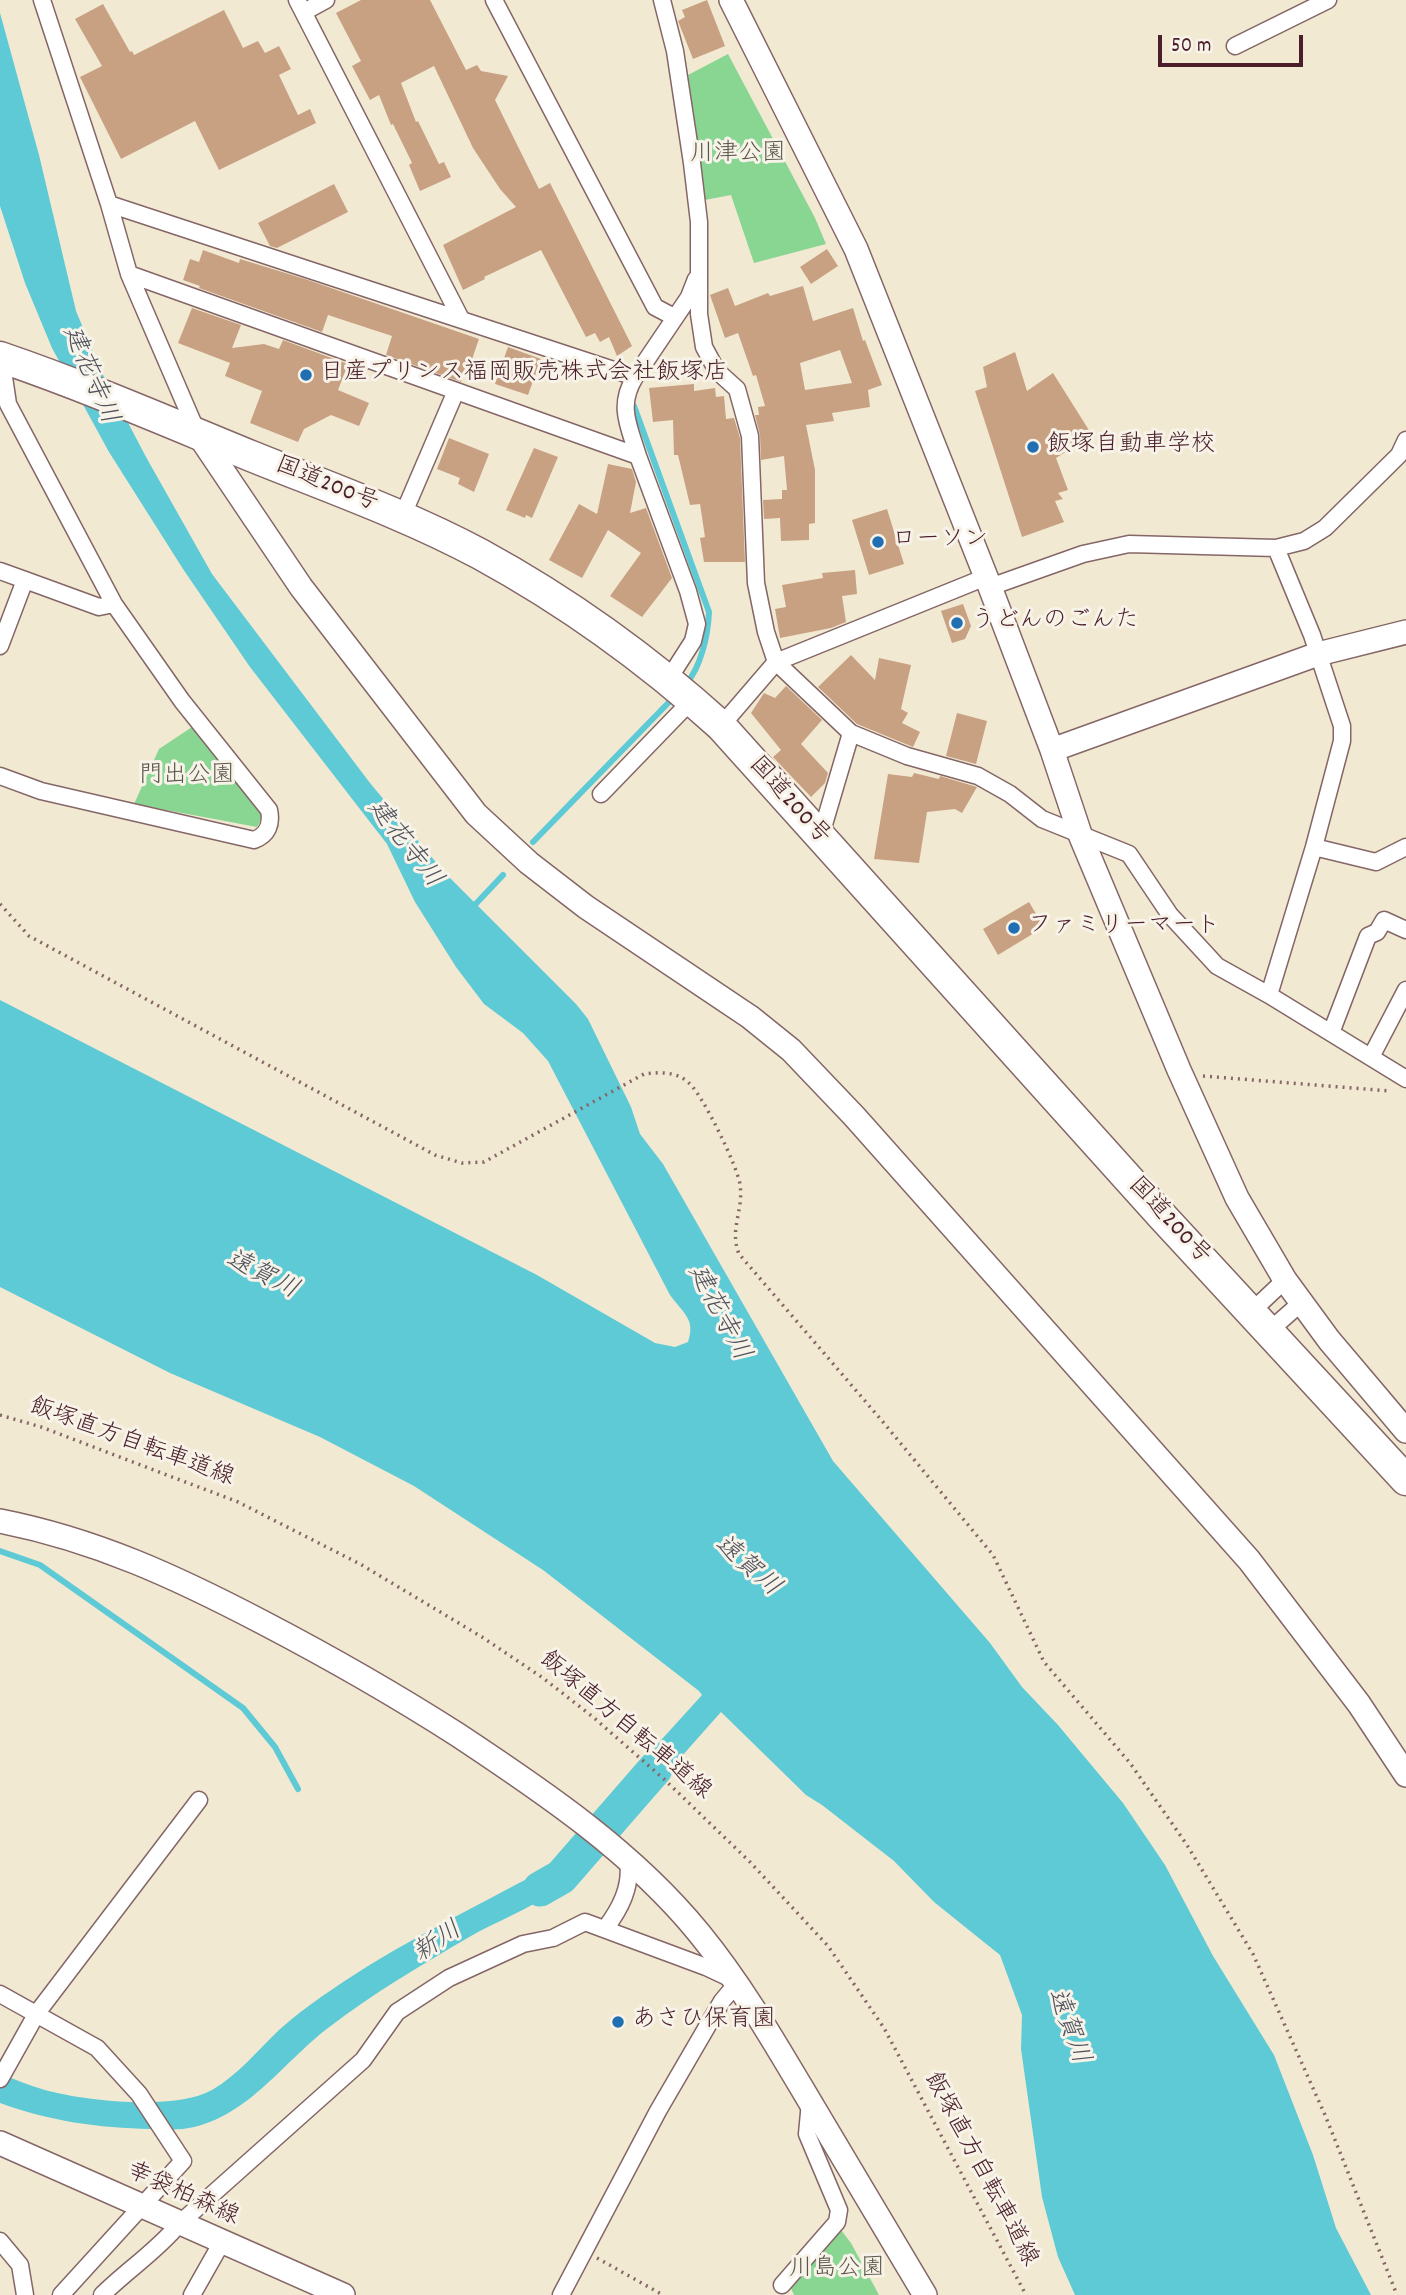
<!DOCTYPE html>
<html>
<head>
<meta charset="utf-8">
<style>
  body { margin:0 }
  #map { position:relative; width:1406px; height:2295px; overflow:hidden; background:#f2e9d3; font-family:Dekko,sans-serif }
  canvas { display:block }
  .scale { position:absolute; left:1158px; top:35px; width:145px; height:32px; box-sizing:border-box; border:4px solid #4a1f2b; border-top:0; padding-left:9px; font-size:21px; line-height:24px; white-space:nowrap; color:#4a1f2b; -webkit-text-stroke:5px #f7f3e8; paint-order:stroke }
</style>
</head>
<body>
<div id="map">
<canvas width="1406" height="2295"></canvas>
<div class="scale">50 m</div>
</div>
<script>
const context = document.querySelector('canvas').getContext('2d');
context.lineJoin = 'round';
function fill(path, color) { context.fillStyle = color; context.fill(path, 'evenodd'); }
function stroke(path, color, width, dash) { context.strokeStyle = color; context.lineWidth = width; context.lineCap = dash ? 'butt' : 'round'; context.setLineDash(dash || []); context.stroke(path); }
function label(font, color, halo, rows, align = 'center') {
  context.font = font + ' Dekko,"Klee One",sans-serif'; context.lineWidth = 6; context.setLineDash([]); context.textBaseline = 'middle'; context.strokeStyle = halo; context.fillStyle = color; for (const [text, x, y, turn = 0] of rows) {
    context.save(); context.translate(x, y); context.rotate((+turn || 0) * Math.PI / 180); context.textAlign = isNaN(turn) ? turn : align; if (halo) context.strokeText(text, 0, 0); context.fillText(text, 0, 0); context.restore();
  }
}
const green = new Path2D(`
  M728 54 815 218 826 244 754 263 731 195 705 200 688 75Z
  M192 727 262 811V819L257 827 134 804 159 749Z
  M841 2230 851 2243 879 2295H794L790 2286Z`);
const water = new Path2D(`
  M0 13 39 155 76 311 103 375 146 457 212 574 370 783 444 872 576 1004 588 1019 631 1107 640 1134 663 1164 833 1461 990 1643 1022 1687 1058 1725 1123 1803 1165 1865 1213 1956 1274 2055 1313 2155 1336 2228 1371 2295H1075L1058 2257 1042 2197 1021 2049 1022 2015 1000 1955 934 1902 894 1861 822 1805 806 1795 721 1712 634 1810 613 1793 702 1695 699 1691 543 1570 414 1486 320 1437 170 1373 0 1287V1000L537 1275 655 1343 675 1347 688 1342C696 1319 683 1313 670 1295L548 1061 523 1033 484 1004 456 967 415 902 387 844 250 667 183 569 109 452 52 348 25 283 0 206Z
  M574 1856 584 1868C554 1899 509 1915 471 1936 423 1964 372 1994 328 2028 282 2063 245 2121 183 2129 172 2130 161 2129 151 2129 98 2128 49 2121 0 2103V2074C15 2079 30 2086 45 2090 85 2101 175 2111 212 2090 238 2075 258 2050 279 2030 292 2018 307 2007 321 1997 383 1953 453 1918 519 1883L531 1877 536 1885Z`);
const stream = new Path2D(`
  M634 406 709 612C708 635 701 667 686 684
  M533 842 674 697
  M471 909 503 875
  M0 1551 40 1565 243 1708 275 1747 298 1789`);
const river = new Path2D(`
  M540 1889 561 1877 655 1769`);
const building = new Path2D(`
  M361 0H430L466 70 477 65 481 71 508 76 495 100 539 189 550 183 632 346 617 356 609 337 600 342 595 333 586 337 541 250 484 277 485 279 463 290 443 245 516 207 500 189 473 148 434 66 401 83 416 122 418 121 439 164 444 162 451 177 420 191 409 165 412 163 393 124 391 125 379 95 370 100 352 66 361 61 336 13Z
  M707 0 725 46 693 59 678 21 685 17 682 10Z
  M103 4 130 52 132 51 134 55 224 10 243 48 258 41 265 53 279 46 291 69 279 75 298 115 310 109 316 123 219 170 195 121 121 159 80 77 102 66 75 19Z
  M334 184 348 212 277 248 270 246 258 223Z
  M827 249 838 266 811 284 800 267Z
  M203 250 239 263 240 259 305 279 479 339 470 365 466 364 461 382 386 355 392 336 328 315 322 332 199 288 200 286 183 280 190 259 199 262Z
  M803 286 813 321 853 308 863 341 865 340 882 385 868 390 870 407 832 413 834 421 806 425 815 470V523L809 524V540L781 541 780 518 764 519 763 500 782 499V490H787L784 456 761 460 760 435 755 415H759L758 407 765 406 756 375 753 376 738 333 725 338 710 295 728 288 735 306 768 293 770 296ZM840 350 852 383 805 390 800 363Z
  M192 308 241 325 232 348 264 344 279 349 283 340 348 364 338 390 369 403 359 426 331 415 304 429 298 442 250 423 262 391 225 376 230 363 178 343Z
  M508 347 541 359 528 395 495 384Z
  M1015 352 1027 391 1053 373 1092 435 1056 458 1068 490 1058 493 1063 499 1055 501 1064 522 1022 537 975 391 987 387 983 367Z
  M694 384V391L715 388 716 397 724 396 726 419 734 418 740 438 745 562H704L700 538 705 537 700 504 690 505 678 455H674L673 420 653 422 649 388Z
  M449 438 489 454 474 492 458 484 460 478 437 469Z
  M534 448 558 457 532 518 526 515 525 518 506 510Z
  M608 464 632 469 636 482 630 513 646 508 672 578 642 617 610 596 641 553 608 530 582 578 549 560 579 504 597 514Z
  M887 509 904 564 869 575 852 520Z
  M855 570 857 594 842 596 846 622 831 628 780 638 775 609 786 607 782 585 823 578 822 573Z
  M963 604 971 626 965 639 952 643 941 611Z
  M851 655 875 680 879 658 911 665 901 709 908 713 902 723 920 732 913 747 857 724 818 687Z
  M786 686 822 720 801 744 828 773 825 783 811 797 773 757 781 750 751 713 764 693 775 698Z
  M957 713 987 721 976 764 946 756Z
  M914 773 939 779 940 776 977 787 962 813 955 809 927 812 919 863 874 859 888 774 912 777Z
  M1029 902 1044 927 998 955 983 929Z`);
const path = new Path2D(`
  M0 904 29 936 435 1155 462 1163 484 1162 644 1074C660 1072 677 1071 690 1084 703 1096 738 1167 740 1185 744 1210 729 1229 739 1254L883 1422 993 1555 1044 1662 1130 1763 1187 1845 1253 1954 1325 2115 1397 2295
  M1203 1076 1390 1091
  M0 1415 41 1427 238 1502 360 1564 482 1637 543 1678 593 1717 665 1780 750 1862 828 1946 884 2028 1026 2295
  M597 2258 663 2295`);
const street = new Path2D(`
  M42 0 109 204 129 274 197 432
  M297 0 461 319
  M494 0 655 307 674 317
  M662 0 675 51 692 163 699 222V314L704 347 717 371 737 389 750 436 756 583 766 632 776 662 851 733 907 756 978 776 1010 794 1042 819 1129 854 1170 915 1217 966 1269 995 1406 1079
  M304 12 326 0
  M1235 46 1328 0
  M109 204 635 377 689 297 696 279
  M129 274 638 456 688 591 697 624 693 641 668 680
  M1 357 8 404 114 604 99 607 25 580
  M635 377C617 406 629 426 638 456
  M402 517 456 391
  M0 571 25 580 0 646
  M990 587 1083 554 1129 544 1276 548 1304 541 1325 528 1399 455 1406 440
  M721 726 776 662 986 577
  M0 776 41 791 254 840C268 835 272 824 269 810L182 701 114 604
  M601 794 692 700
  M820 838 851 733
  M1314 847 1376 862 1406 847
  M1269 995 1314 847 1342 741V726L1312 635 1276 548
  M1331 1033 1368 936 1377 932 1384 920 1406 930
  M1371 1057 1406 990
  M1251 1312 1285 1280
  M1269 1331 1302 1302
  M605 1929C620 1909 632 1887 628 1861
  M0 1994 97 2048 139 2094 183 2161 61 2295
  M0 2079 37 2013 199 1800
  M0 2241 20 2265 25 2295
  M782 2285 837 2222 839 2210 807 2134 810 2102
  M102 2295C127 2270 157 2251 179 2224L363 2060 397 2012 449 1978 523 1944 553 1938 585 1922 706 1967 738 1982 722 2001 658 2111 561 2295
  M192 2295 222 2242`);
const secondary = new Path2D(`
  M731 0 856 249 990 587 1052 750 1081 837 1179 1070 1237 1198 1285 1280 1329 1340 1406 1431
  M198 434 301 587 476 814 529 863 586 907 750 1017 791 1050 854 1116 1249 1560 1359 1704 1406 1775
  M1052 750 1318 654 1406 632
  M0 1521C96 1540 176 1577 262 1622 329 1657 394 1694 458 1735 544 1792 633 1852 699 1933 744 1988 779 2050 816 2112 852 2173 888 2234 925 2295
  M0 2143 343 2295`);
const highway = new Path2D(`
  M0 357C85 386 168 422 251 456 328 487 407 515 480 554 568 602 647 659 721 726L1161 1215 1406 1480`);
const markers = [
  [306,375,7,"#1f6fb2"],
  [1033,447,7,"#1f6fb2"],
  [878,542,7,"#1f6fb2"],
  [957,623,7,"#1f6fb2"],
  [1014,928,7,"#1f6fb2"],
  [618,2022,7,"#1f6fb2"]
];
const parkNames = [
  ["川津公園",738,156],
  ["門出公園",187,778],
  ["川島公園",837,2271]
];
const poiNames = [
  ["日産プリンス福岡販売株式会社飯塚店",320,375],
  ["飯塚自動車学校",1047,447],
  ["ローソン",892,542],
  ["うどんのごんた",971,623],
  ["ファミリーマート",1028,928],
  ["あさひ保育園",632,2022]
];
const streetNames = [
  ["国道200号",326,486,22],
  ["国道200号",788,802,48],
  ["国道200号",1168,1222,47],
  ["飯塚直方自転車道線",131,1444,20],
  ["飯塚直方自転車道線",624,1727,40],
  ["飯塚直方自転車道線",979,2170,62],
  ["幸袋柏森線",182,2196,24]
];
const waterNames = [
  ["建花寺川",88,376,67],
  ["建花寺川",403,845,52],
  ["遠賀川",261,1277,27],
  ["建花寺川",717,1314,62],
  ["遠賀川",746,1568,41],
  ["新川",439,1944,-34],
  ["遠賀川",1066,2027,70]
];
fill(green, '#89d592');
fill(water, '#5ecad5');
stroke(stream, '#5ecad5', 6);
stroke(river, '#5ecad5', 35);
fill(building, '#c8a183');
stroke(street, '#856666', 19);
stroke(secondary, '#856666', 26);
stroke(highway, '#856666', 33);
stroke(path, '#856666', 3.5, [2, 5]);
stroke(street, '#fff', 16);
stroke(secondary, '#fff', 23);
stroke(highway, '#fff', 30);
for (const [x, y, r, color] of markers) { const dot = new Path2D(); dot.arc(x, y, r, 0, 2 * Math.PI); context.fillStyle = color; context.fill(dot); stroke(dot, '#f7f3e8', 2.5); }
label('24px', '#5d564a', '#f7f3e8', parkNames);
label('24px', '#4a1f2b', '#f7f3e8', poiNames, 'left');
label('24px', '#4a1f2b', '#f7f3e8', streetNames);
label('italic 26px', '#50525e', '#f7f3e8', waterNames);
</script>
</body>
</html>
